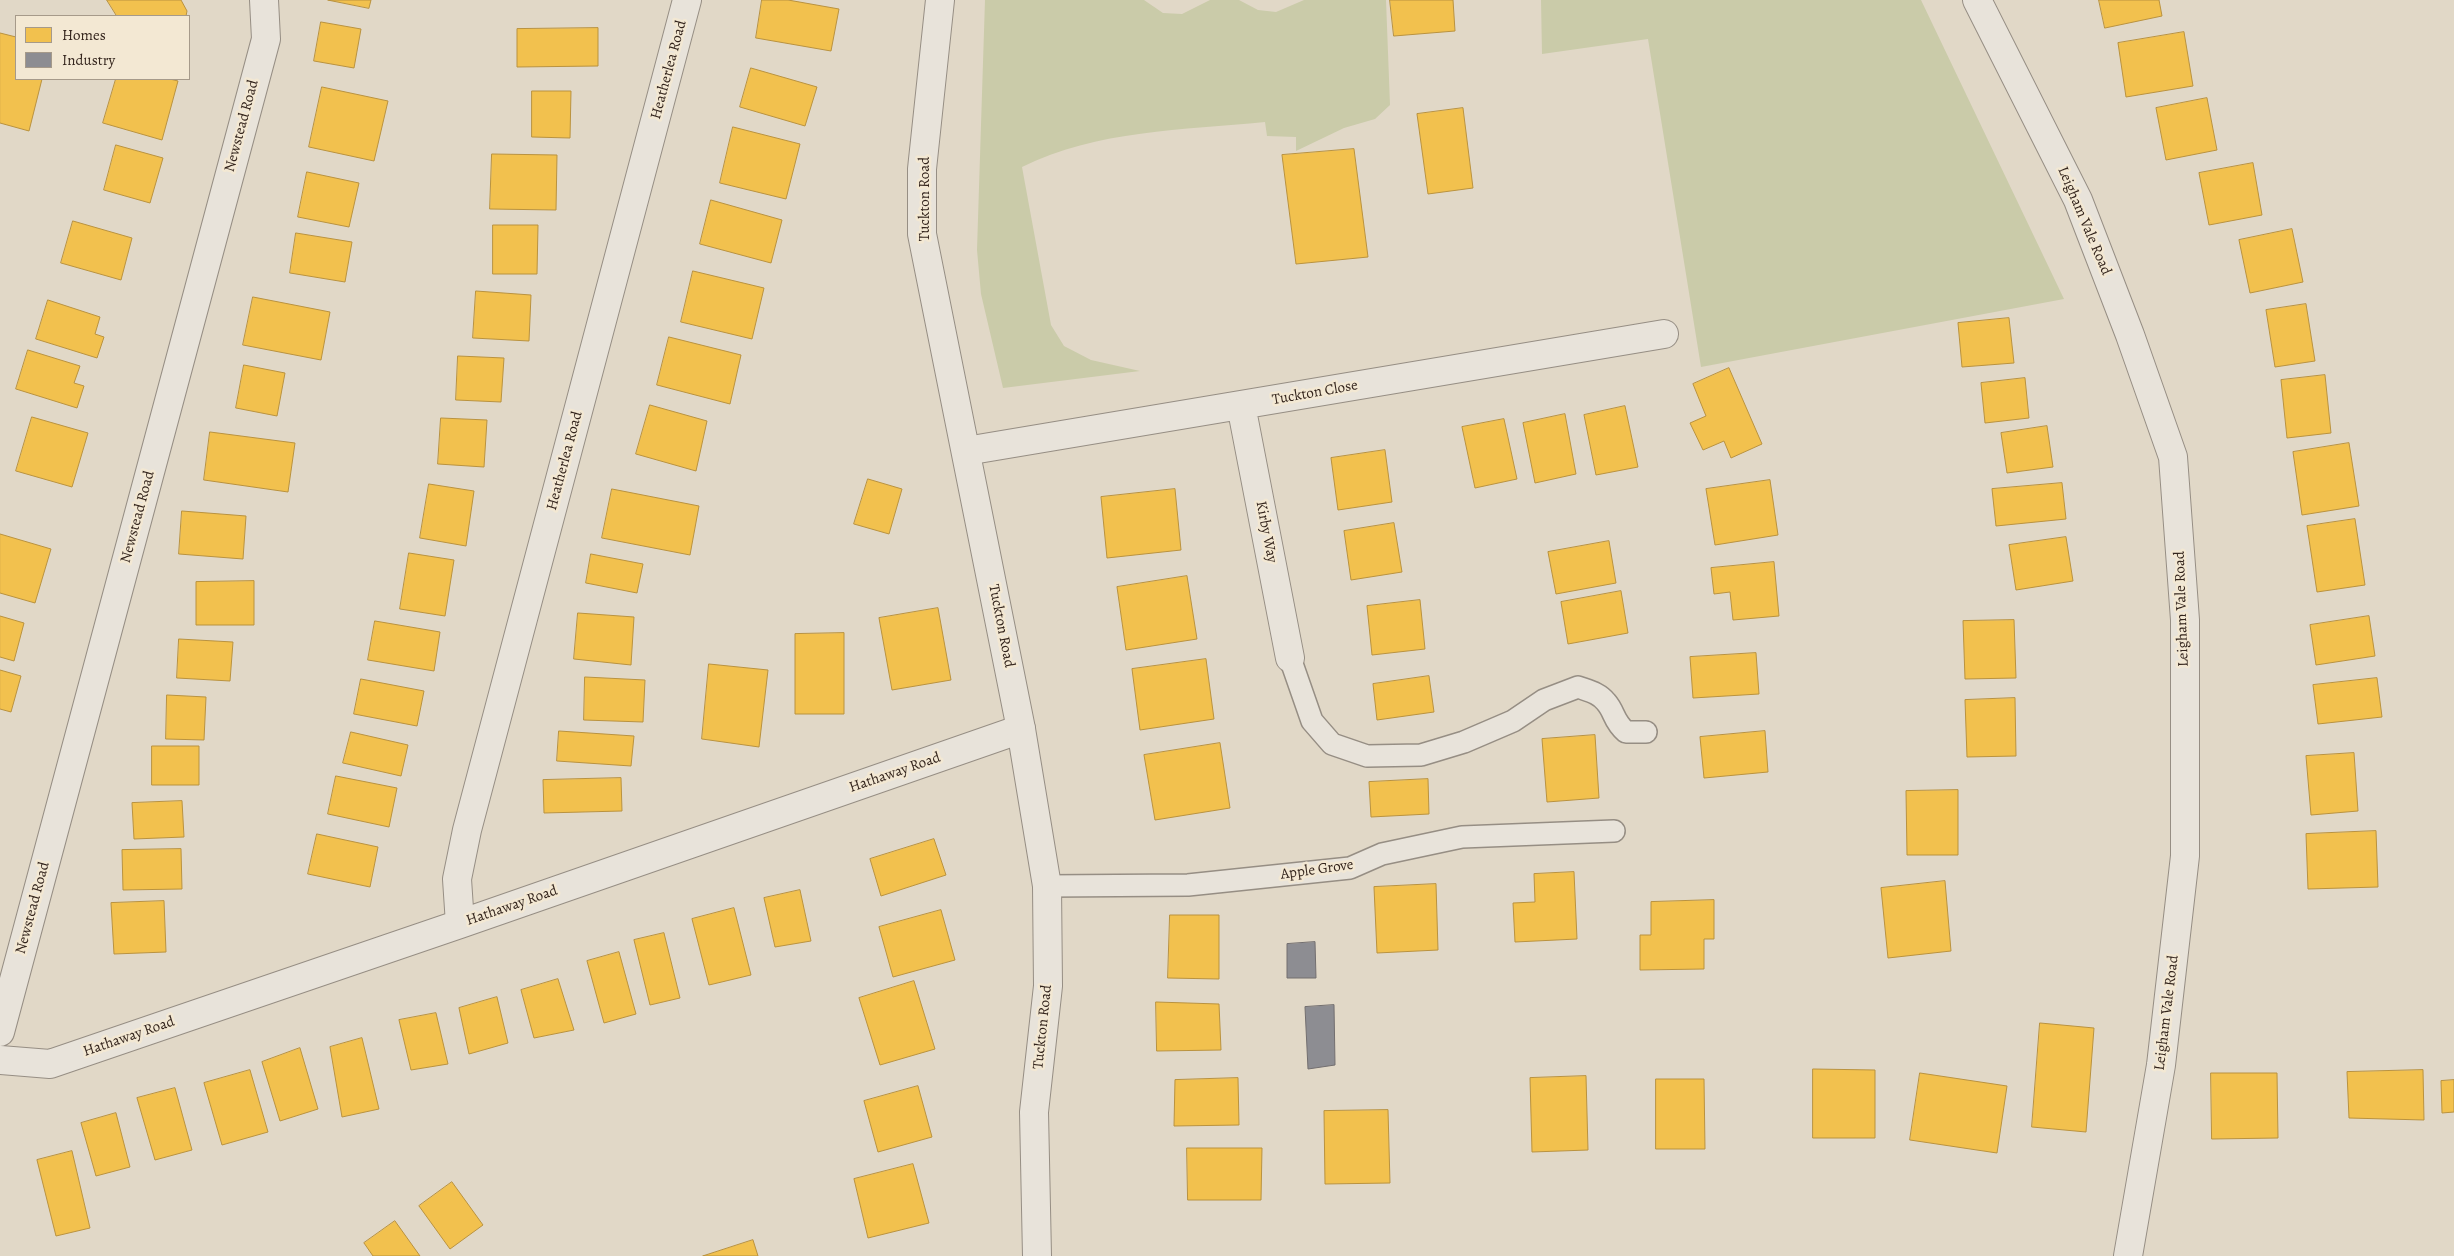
<!DOCTYPE html>
<html>
<head>
<meta charset="utf-8">
<style>
  body { margin:0 }
  #map { position:relative; width:2454px; height:1256px; overflow:hidden; background:#e1d8c7; font-family:Alegreya,serif }
  canvas { display:block }
  .legend { position:absolute; left:15px; top:15px; width:175px; height:65px; box-sizing:border-box; background:#f3e8d3; border:1px solid #a69a8a; margin:0; padding:6px 9px; list-style:none; font-size:15px; color:#33241c }
  .legend li { display:flex; align-items:center; gap:10px; height:25px }
  .legend b { width:25px; border:1px solid #a69a8a }
</style>
</head>
<body>
<div id="map">
<canvas width="2454" height="1256"></canvas>
<ul class="legend">
<li><b style="height:14px;background:#f2c14e"></b>Homes</li>
<li><b style="height:14px;background:#8d8d92"></b>Industry</li>
</ul>
</div>
<script>
const context = document.querySelector('canvas').getContext('2d');
context.lineJoin = 'round';
function fill(path, color) { context.fillStyle = color; context.fill(path, 'evenodd'); }
function stroke(path, color, width, dash) { context.strokeStyle = color; context.lineWidth = width; context.lineCap = dash ? 'butt' : 'round'; context.setLineDash(dash || []); context.stroke(path); }
function label(font, color, halo, rows, align = 'center') {
  context.font = font + ' Alegreya,serif'; context.lineWidth = 5; context.setLineDash([]); context.textBaseline = 'middle'; context.strokeStyle = halo; context.fillStyle = color; for (const [text, x, y, turn = 0] of rows) {
    context.save(); context.translate(x, y); context.rotate((+turn || 0) * Math.PI / 180); context.textAlign = isNaN(turn) ? turn : align; if (halo) context.strokeText(text, 0, 0); context.fillText(text, 0, 0); context.restore();
  }
}
const green = new Path2D(`
  M985 0H1144L1163 13 1182 14 1210 0H1239L1258 10 1276 12 1304 0H1386L1390 105 1375 119 1344 128 1296 151V137L1267 136 1265 122C1183 130 1097 130 1022 167L1051 325 1064 346 1091 360 1140 371 1003 388 981 294 977 250Z
  M1541 0H1921L2064 299 1701 367 1648 39 1542 54Z`);
const homes = new Path2D(`
  M107 0H181L187 11 186 16H117Z
  M328 0H371L369 8Z
  M762 0H788L839 9 831 51 756 38Z
  M1390 0H1453L1455 31 1394 36Z
  M2099 0H2159L2162 16 2105 28Z
  M321 22 361 29 354 68 314 61Z
  M598 28V66L517 67V29Z
  M2184 32 2193 86 2126 97 2118 43Z
  M0 33 16 37V79H42L29 131 0 123Z
  M751 68 817 87 805 126 740 107Z
  M116 79H170L178 81 162 140 103 123Z
  M322 87 388 101 374 161 309 147Z
  M532 91H571L570 138 532 137Z
  M2207 98 2217 150 2166 160 2156 108Z
  M1463 108 1473 188 1428 194 1417 114Z
  M733 127 800 144 786 199 720 183Z
  M116 145 163 158 150 203 104 190Z
  M1354 149 1368 257 1296 264 1282 155Z
  M492 154 557 155 556 210 490 209Z
  M2253 163 2262 215 2209 225 2199 173Z
  M307 172 359 183 349 227 298 217Z
  M711 200 782 220 771 263 700 244Z
  M73 221 132 238 121 280 61 263Z
  M493 225H538L537 274H493Z
  M2292 229 2303 282 2250 293 2239 240Z
  M296 233 352 242 345 282 290 273Z
  M693 271 764 288 752 339 681 322Z
  M476 291 531 295 529 341 473 338Z
  M253 297 330 312 321 360 243 345Z
  M48 300 100 317 95 334 104 337 97 358 36 339Z
  M2306 304 2315 361 2275 367 2266 310Z
  M2009 318 2014 363 1962 367 1958 323Z
  M669 337 741 355 730 404 657 385Z
  M28 350 80 366 74 383 84 386 77 408 16 389Z
  M458 356 504 358 501 402 456 400Z
  M244 365 285 373 277 416 236 408Z
  M1729 368 1762 444 1731 458 1724 441 1703 450 1690 423 1706 416 1693 384Z
  M2325 375 2331 433 2287 438 2281 380Z
  M2025 378 2029 418 1985 423 1981 383Z
  M650 405 707 421 696 471 636 454Z
  M1625 406 1638 467 1596 475 1584 415Z
  M1565 414 1576 474 1535 483 1523 423Z
  M32 417 88 433 72 487 16 471Z
  M441 418 487 420 484 467 438 464Z
  M1504 419 1517 479 1475 488 1462 427Z
  M2047 426 2053 467 2007 473 2001 433Z
  M210 432 295 443 288 492 204 480Z
  M2349 443 2359 506 2302 515 2293 452Z
  M1385 450 1392 502 1338 510 1331 458Z
  M868 479 902 489 889 534 854 524Z
  M1770 480 1778 535 1715 545 1706 489Z
  M2062 483 2066 519 1996 526 1992 489Z
  M429 484 474 491 466 546 420 538Z
  M612 489 699 506 690 555 602 538Z
  M1175 489 1181 550 1107 558 1101 497Z
  M182 511 246 516 243 559 179 554Z
  M2355 519 2365 585 2317 592 2307 526Z
  M1394 523 1402 572 1351 580 1344 531Z
  M0 534 51 549 35 603 0 593Z
  M2066 537 2073 581 2016 590 2009 545Z
  M1609 541 1616 583 1556 594 1548 552Z
  M409 553 454 560 445 616 400 609Z
  M591 554 643 564 637 593 586 583Z
  M1774 562 1779 616 1733 620 1730 592 1714 594 1711 568Z
  M1187 576 1197 639 1126 650 1117 587Z
  M254 581V625H196V582Z
  M1621 591 1628 633 1568 644 1561 602Z
  M1420 600 1425 649 1372 655 1367 606Z
  M938 608 951 680 892 690 879 618Z
  M578 613 634 617 631 665 574 659Z
  M0 616 24 623 14 661 0 657Z
  M2369 616 2375 656 2316 665 2310 625Z
  M2014 620 2016 678 1965 679 1963 621Z
  M375 621 440 632 434 671 368 660Z
  M844 633V714H795V634Z
  M179 639 233 642 230 681 177 678Z
  M1756 653 1759 694 1693 698 1690 657Z
  M1206 659 1214 719 1140 730 1132 669Z
  M709 664 768 670 759 747 702 739Z
  M0 670 21 676 11 712 0 709Z
  M1429 676 1434 712 1377 720 1373 684Z
  M585 677 645 680 643 722 584 720Z
  M2377 678 2382 717 2318 724 2313 685Z
  M361 679 424 691 417 726 354 714Z
  M167 695 206 697 204 740 166 739Z
  M2015 698 2016 756 1967 757 1965 700Z
  M559 731 634 736 631 766 557 761Z
  M1765 731 1768 772 1704 778 1700 737Z
  M351 732 408 745 401 776 343 763Z
  M1595 735 1599 798 1547 802 1542 739Z
  M1220 743 1230 808 1155 820 1144 755Z
  M152 746H199V785H152Z
  M2354 753 2358 811 2311 815 2306 756Z
  M336 776 397 788 389 827 328 814Z
  M621 778 622 811 544 813 543 780Z
  M1428 779 1429 814 1371 817 1369 782Z
  M1958 790V855H1907L1906 791Z
  M182 801 184 837 134 839 132 803Z
  M2376 831 2378 887 2308 889 2306 834Z
  M317 834 378 847 370 887 308 874Z
  M934 839 946 875 881 896 870 859Z
  M181 849 182 889 123 890 122 850Z
  M1574 872 1577 939 1515 942 1513 903 1535 902 1534 874Z
  M1945 881 1951 951 1888 958 1881 888Z
  M1436 884 1438 950 1377 953 1374 887Z
  M800 890 811 941 775 947 764 898Z
  M1714 900V939H1704V969L1640 970V935H1651V902Z
  M164 901 166 952 114 954 111 903Z
  M734 908 751 975 709 985 692 919Z
  M941 910 955 960 893 977 879 927Z
  M1170 915H1219V979L1168 978Z
  M664 933 680 998 650 1005 634 940Z
  M619 952 636 1014 604 1023 587 961Z
  M558 979 574 1030 534 1038 521 990Z
  M914 981 935 1049 880 1065 859 998Z
  M497 997 508 1043 469 1054 459 1008Z
  M1156 1002 1219 1004 1221 1050 1157 1051Z
  M436 1013 448 1064 411 1070 399 1020Z
  M2040 1023 2094 1028 2086 1132 2032 1127Z
  M362 1038 379 1109 342 1117 330 1047Z
  M300 1048 318 1109 280 1121 262 1062Z
  M1813 1069 1875 1070V1138H1813Z
  M250 1070 268 1132 222 1145 204 1083Z
  M2423 1070 2424 1120 2349 1118 2347 1072Z
  M1920 1073 2007 1086 1997 1153 1910 1140Z
  M2211 1073H2277L2278 1138 2212 1139Z
  M1586 1076 1588 1150 1532 1152 1530 1078Z
  M1238 1078 1239 1125 1174 1126 1175 1080Z
  M1656 1079H1704L1705 1149H1656Z
  M2454 1080V1112L2442 1113 2441 1081Z
  M918 1086 932 1137 878 1152 864 1101Z
  M175 1088 192 1150 155 1160 137 1098Z
  M1388 1110 1390 1183 1325 1184 1324 1111Z
  M116 1113 130 1167 96 1176 81 1123Z
  M1187 1148H1262L1261 1200H1188Z
  M72 1151 90 1228 56 1236 37 1160Z
  M913 1164 929 1223 868 1238 854 1179Z
  M452 1182 483 1225 450 1249 419 1206Z
  M395 1221 420 1256H373L364 1243Z
  M753 1240 758 1256H703Z`);
const industry = new Path2D(`
  M1315 942 1316 978H1287V944Z
  M1334 1005 1335 1065 1308 1069 1305 1007Z`);
const service = new Path2D(`
  M1290 658 1312 721 1332 744 1367 756 1421 755 1464 742 1513 721 1544 700 1578 687C1589 691 1599 693 1606 702 1615 712 1613 721 1626 732H1646
  M1047 886 1188 885 1350 868 1382 854 1462 837 1614 831`);
const minor = new Path2D(`
  M1977 0 2078 200 2130 335 2173 457 2185 620V856L2161 1065 2128 1256
  M1241 405 1290 658
  M966 451 1664 334
  M460 924 457 879 467 830 687 0
  M0 1032 266 39 264 0
  M0 1060 50 1064 460 924 1021 729`);
const tertiary = new Path2D(`
  M940 0 922 169V234L1021 729 1047 886 1048 986 1034 1112 1037 1256`);
const streetNames = [
  ["Heatherlea Road",669,70,-75],
  ["Newstead Road",242,126,-75],
  ["Tuckton Road",925,199,-90],
  ["Leigham Vale Road",2084,221,67],
  ["Tuckton Close",1315,393,-10],
  ["Heatherlea Road",565,461,-75],
  ["Newstead Road",138,517,-75],
  ["Kirby Way",1266,532,79],
  ["Leigham Vale Road",2182,609,-92],
  ["Tuckton Road",1001,626,79],
  ["Hathaway Road",895,773,-19],
  ["Apple Grove",1317,870,-8],
  ["Hathaway Road",512,906,-19],
  ["Newstead Road",33,908,-75],
  ["Leigham Vale Road",2167,1013,-83],
  ["Tuckton Road",1043,1027,-84],
  ["Hathaway Road",129,1037,-19]
];
fill(green, '#cacba9');
fill(homes, '#f2c14e');
stroke(homes, '#b9923f', 1);
fill(industry, '#8d8d92');
stroke(industry, '#726e6f', 1);
stroke(service, '#968e84', 24);
stroke(minor, '#968e84', 30);
stroke(tertiary, '#968e84', 30);
stroke(service, '#e8e3da', 21);
stroke(minor, '#e8e3da', 28);
stroke(tertiary, '#e8e3da', 28);
label('15px', '#33241c', '#f3e8d3', streetNames);
</script>
</body>
</html>
